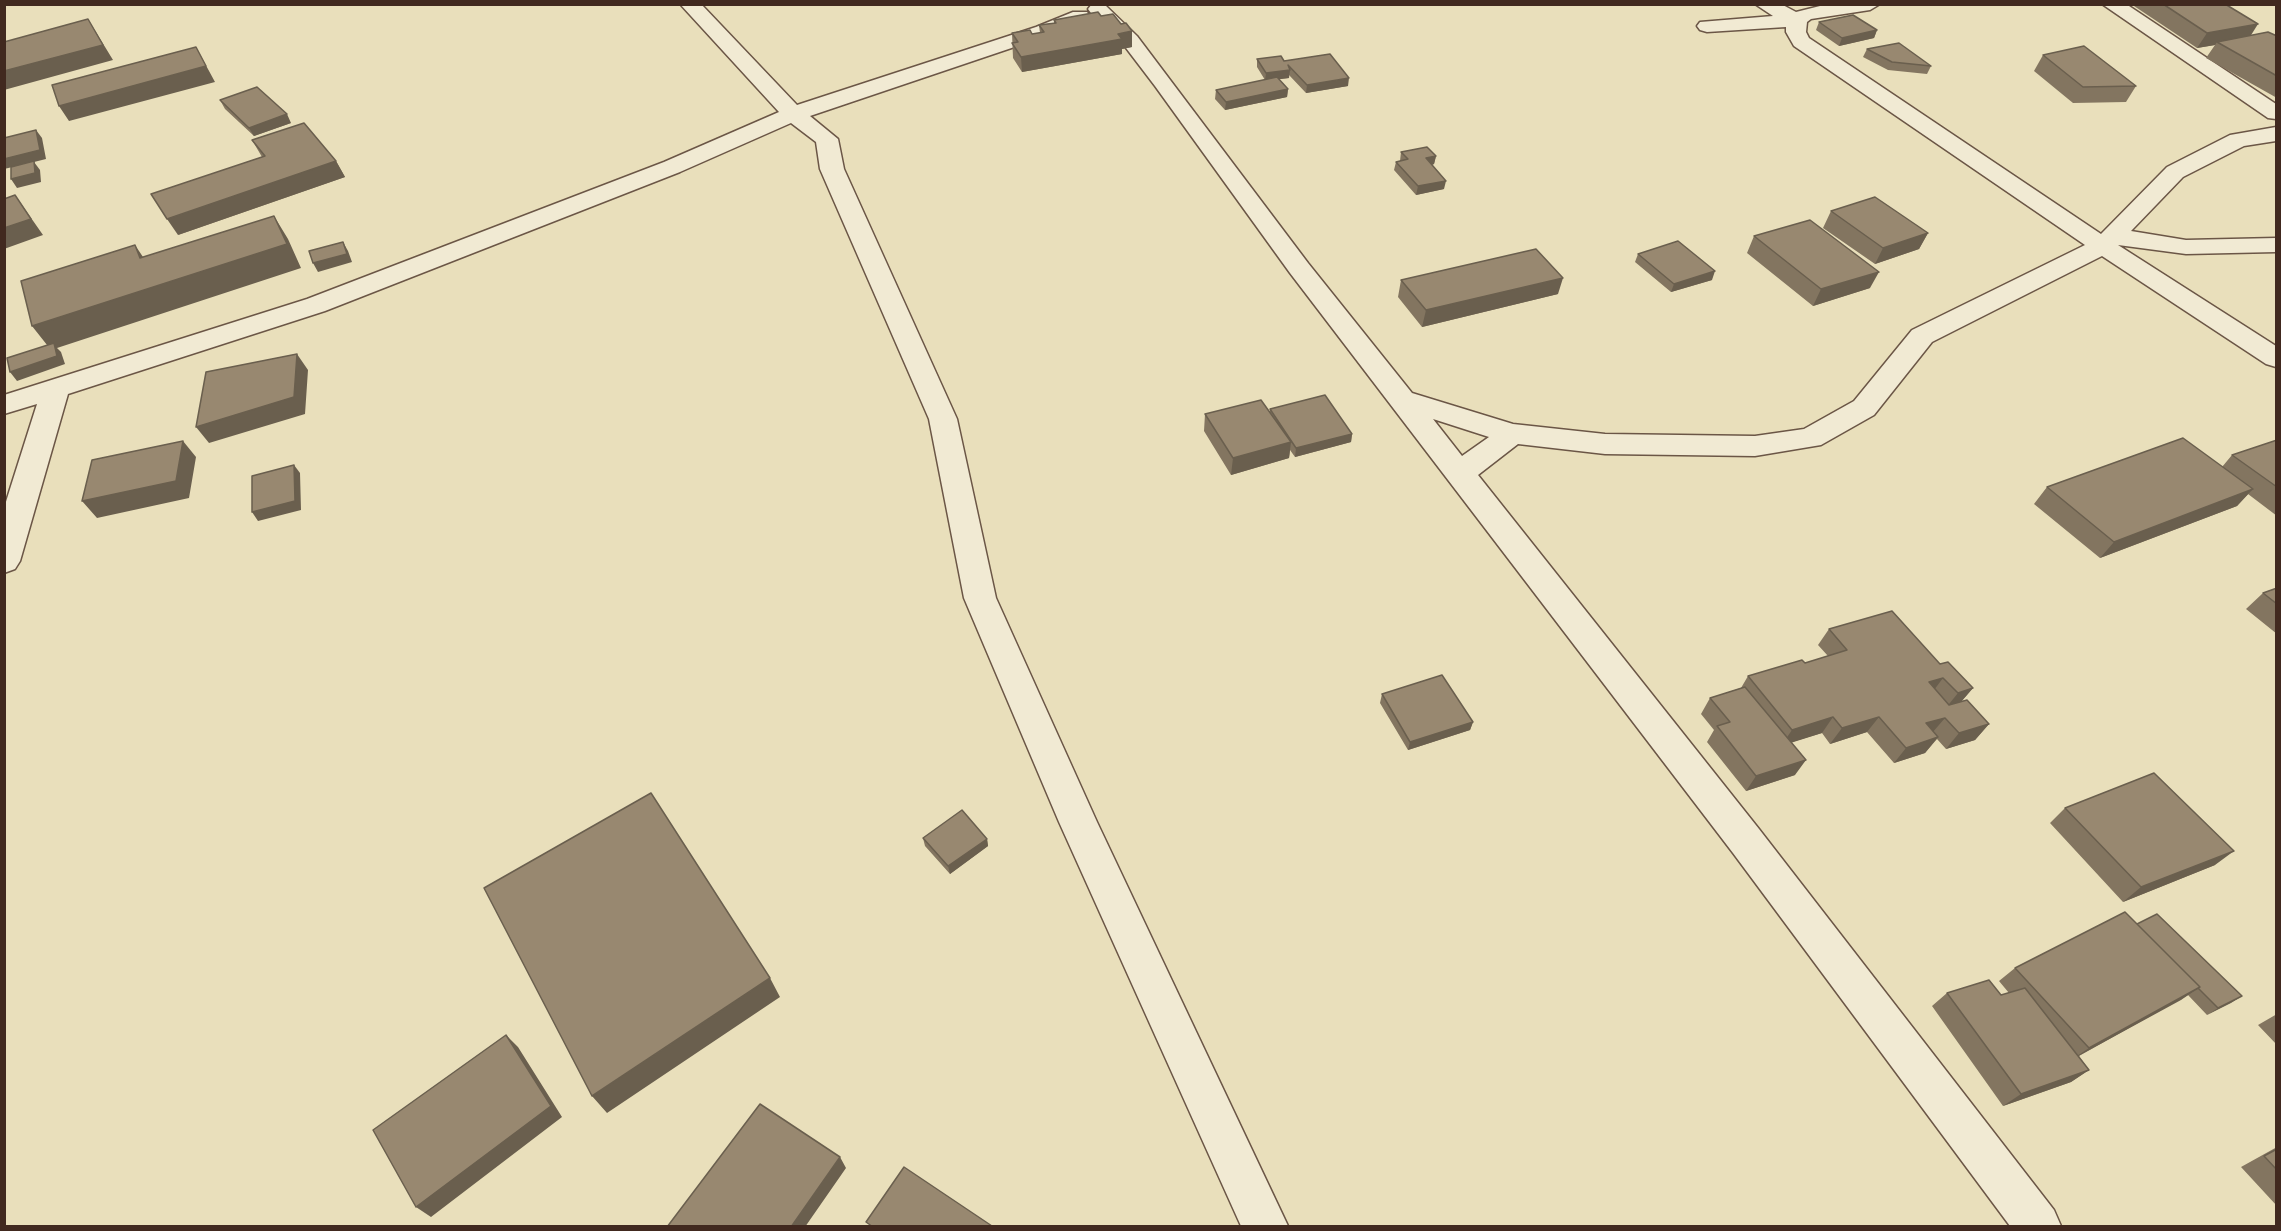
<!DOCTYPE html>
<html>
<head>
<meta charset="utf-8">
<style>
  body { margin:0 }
  #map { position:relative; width:2281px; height:1231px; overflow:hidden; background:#e9dfbb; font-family:"Gentium Book Plus",serif }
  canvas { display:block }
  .frame { position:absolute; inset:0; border:6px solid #41291f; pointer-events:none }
</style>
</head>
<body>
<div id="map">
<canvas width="2281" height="1231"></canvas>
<div class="frame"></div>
</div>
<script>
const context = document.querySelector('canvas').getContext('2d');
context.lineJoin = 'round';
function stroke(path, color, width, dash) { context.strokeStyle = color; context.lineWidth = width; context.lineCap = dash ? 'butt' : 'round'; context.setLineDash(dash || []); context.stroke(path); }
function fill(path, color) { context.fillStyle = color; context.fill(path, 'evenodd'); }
const minor = new Path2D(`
  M680 4H701L797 105 1036 27 1073 12H1087L1090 16 1087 20 1050 35 810 116 838 139 844 169 957 419 996 598 1097 822 1288 1226H1241L1059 822 964 598 929 419 820 169 816 142 791 123 680 172 325 311 68 394 20 561 15 569 4 573V508L37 404 4 414V395L307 299 664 162 779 112Z
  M1092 4 1105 5 1137 36 1308 263 1412 393 1513 424 1605 434 1755 436 1804 429 1854 401 1912 330 2085 245 1794 46 1786 32V27L1707 32 1700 30 1697 26 1700 22 1773 16 1755 4H1781L1796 12 1828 4H1880L1870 10 1811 19 1807 22 1806 32 1809 38 2101 234 2167 167 2230 135 2276 127V141L2244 146 2183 177 2131 231 2186 240 2276 238V252L2186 254 2118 245 2276 346V367L2266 364 2102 256 1932 342 1874 415 1821 445 1755 456 1605 454 1518 444 1478 475 1759 829 2054 1210 2061 1226H2010L1733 853 1290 273 1155 86 1123 44 1091 13 1088 9ZM1433 419 1489 437 1462 456Z
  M2102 4H2126L2276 104V119L2268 118Z`);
const wall = new Path2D(`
  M2131 4H2225L2251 36H2277V98L2206 58 2215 45 2197 48Z
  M1101 16 1121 24 1132 31V47L1122 49V54L1022 72 1013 58 1012 33 1032 34 1040 33 1039 25 1054 23V20Z
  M1819 22 1877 30 1874 38 1839 46 1816 30Z
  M1867 49 1931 66 1927 74 1888 70 1863 57Z
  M2043 55 2136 86 2126 102 2073 103 2034 71Z
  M1257 59 1284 61 1348 86 1306 93 1289 75V78L1279 79 1288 89 1287 97 1225 110 1215 99 1216 90 1265 80 1257 67Z
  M220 100 291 123 254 136 225 109Z
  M252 140 336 161 345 177 178 235 262 157Z
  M1401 152 1436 156 1434 164 1432 165 1444 189 1416 195 1394 170 1396 162 1400 161Z
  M1831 211 1928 233 1919 249 1875 264 1823 228Z
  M1754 236 1870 288 1813 306 1747 253Z
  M1638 254 1712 280 1671 292 1635 262Z
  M1401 280 1558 294 1422 327 1398 297Z
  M1270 409 1352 434 1351 442 1295 457 1290 450 1289 458 1231 475 1204 431 1205 414 1270 411Z
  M2277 440V516L2248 494 2237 506 2100 558 2034 504 2047 487 2222 467 2232 455Z
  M2277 588V634L2246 609 2263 593Z
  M1829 629 1940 664 1973 688 1961 702 1989 724 1975 740 1946 749 1937 739 1925 753 1894 763 1867 732 1830 744 1822 733 1792 742 1795 775 1746 791 1707 742 1714 730 1701 714 1710 698 1741 688 1748 676 1805 663 1828 656 1818 645Z
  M1382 694 1473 722 1470 730 1408 750 1380 703Z
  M2065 808 2215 865 2123 902 2050 823Z
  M923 838 987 839 988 846 950 874 925 846Z
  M2137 924 2242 996 2207 1015 2188 995 2079 1056 2089 1070 2071 1082 2003 1106 1932 1006 1947 993 2001 995 2009 993 1999 981 2015 968Z
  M2277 1014V1045L2258 1025Z
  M2277 1147V1206L2241 1167Z`);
const shadedWall = new Path2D(`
  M88 19 113 60 4 90V71Z
  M2258 24 2248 40 2217 42 2215 45 2197 48 2207 33Z
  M1877 30 1874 38 1839 46 1842 38Z
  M1132 31V47L1122 49V54L1022 72 1021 57Z
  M196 47 215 82 69 121 59 106Z
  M1290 70 1289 78 1265 81 1266 73Z
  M1349 78 1348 86 1306 93 1307 85Z
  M1288 89 1287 97 1225 110 1226 102Z
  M287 114 291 123 254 136 249 128Z
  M36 130 42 138 46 159 34 162 40 170 41 182 17 188 11 179 34 162 4 169V159Z
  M1436 156 1434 164 1424 167 1426 158Z
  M336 161 345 177 178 235 167 219Z
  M1446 181 1444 189 1416 195 1418 186Z
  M15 195 43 235 4 249V228Z
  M274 216 288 239 301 268 57 348 61 352 65 364 17 381 10 372 51 350 32 326Z
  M1928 233 1919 249 1875 264 1883 248Z
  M343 242 348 251 352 262 318 272 313 263Z
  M135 245 151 269 140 258Z
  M1715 271 1712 280 1671 292 1674 284Z
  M1879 272 1870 288 1813 306 1821 289Z
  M1563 278 1558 294 1422 327 1426 310Z
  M297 354 308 370 305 414 209 443 196 427Z
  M1352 434 1351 442 1295 457 1296 448Z
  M183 441 196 457 189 498 97 518 82 501Z
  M1291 442 1289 458 1231 475 1233 458Z
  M294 465 300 473 301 510 258 521 252 512Z
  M2253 489 2237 506 2100 558 2114 542Z
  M1943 678 1931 694 1929 682Z
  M1973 688 1960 703 1945 709 1958 693Z
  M1833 717 1822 733 1781 746 1792 730Z
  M1879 717 1867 732 1830 744 1842 728Z
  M1945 718 1932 733 1926 723Z
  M1473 722 1470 730 1408 750 1410 742Z
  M1989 724 1975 740 1946 749 1959 733Z
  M1938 737 1925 753 1894 763 1906 748Z
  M1806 760 1795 775 1746 791 1756 776Z
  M987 839 988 846 950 874 948 866Z
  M2234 851 2215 865 2123 902 2141 887Z
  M770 978 780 997 607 1113 592 1096Z
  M2200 987 2181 1000 2071 1060 2089 1048Z
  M2242 996 2231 1003 2207 1015 2218 1008Z
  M506 1035 518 1047 562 1117 431 1217 416 1207Z
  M2089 1070 2071 1082 2003 1106 2021 1094Z
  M840 1157 846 1168 805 1227H791Z`);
const building = new Path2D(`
  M2163 4H2225L2258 24 2207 33Z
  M1098 12 1101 16 1113 14 1121 24 1126 23 1132 31 1118 34 1122 39 1021 57 1012 43 1018 42 1012 33 1030 30 1032 34 1044 32 1039 25 1056 23 1054 20Z
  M1853 15 1877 30 1842 38 1819 22Z
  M88 19 103 45 4 71V42Z
  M2268 32 2277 36V76L2217 42Z
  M1899 43 1931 66 1892 62 1867 49Z
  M2084 46 2136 86 2083 87 2043 55Z
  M196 47 206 66 59 106 52 85Z
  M1330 54 1349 78 1307 85 1288 65 1290 70 1266 73 1257 59 1281 56 1284 61Z
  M1277 77 1288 89 1226 102 1216 90Z
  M257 87 287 114 249 128 220 100Z
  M304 123 336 161 167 219 151 194 265 156 252 140Z
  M36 130 40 150 4 159V138Z
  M1427 147 1436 156 1426 158 1446 181 1418 186 1396 162 1408 159 1401 152Z
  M34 161 35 173 11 179V167Z
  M15 195 31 219 4 228V199Z
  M1875 197 1928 233 1883 248 1831 211Z
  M274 216 287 244 32 326 21 281 135 245 140 258Z
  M1810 220 1879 272 1821 289 1754 236Z
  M1678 241 1715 271 1674 284 1638 254Z
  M343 242 347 254 313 263 309 251Z
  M1536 249 1563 278 1426 310 1401 280Z
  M54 343 57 356 10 372 7 358Z
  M297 354 294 397 196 427 206 372Z
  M1325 395 1352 434 1296 448 1270 409Z
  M1261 400 1291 442 1233 458 1205 414Z
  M2183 438 2253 489 2114 542 2047 487Z
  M2277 440V487L2232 455Z
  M183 441 176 481 82 501 92 460Z
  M294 465 295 501 252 512V476Z
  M2277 588V604L2263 593Z
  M1892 611 1940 664 1948 662 1973 688 1958 693 1943 678 1929 682 1949 705 1967 700 1989 724 1959 733 1945 718 1926 723 1938 737 1906 748 1879 717 1842 728 1833 717 1792 730 1748 676 1802 660 1805 663 1847 650 1829 629Z
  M1442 675 1473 722 1410 742 1382 694Z
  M1745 687 1806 760 1756 776 1717 726 1730 722 1710 698Z
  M2154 773 2234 851 2141 887 2065 808Z
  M651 793 770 978 592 1096 484 888Z
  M962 810 987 839 948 866 923 838Z
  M2125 912 2200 987 2089 1048 2015 968Z
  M2157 914 2242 996 2218 1008 2198 988 2200 987 2137 924Z
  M1989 980 2001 995 2025 988 2089 1070 2021 1094 1947 993Z
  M506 1035 551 1106 416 1207 373 1130Z
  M760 1104 840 1157 791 1227H667Z
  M2277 1149V1170L2264 1156Z
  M904 1167 992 1226V1227H873L866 1222Z`);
stroke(minor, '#6b5646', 3);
fill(minor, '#f1ead3');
fill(wall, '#837560');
fill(shadedWall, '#6a5f4e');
fill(building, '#988870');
stroke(building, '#6a5f4e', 1.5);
</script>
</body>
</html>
